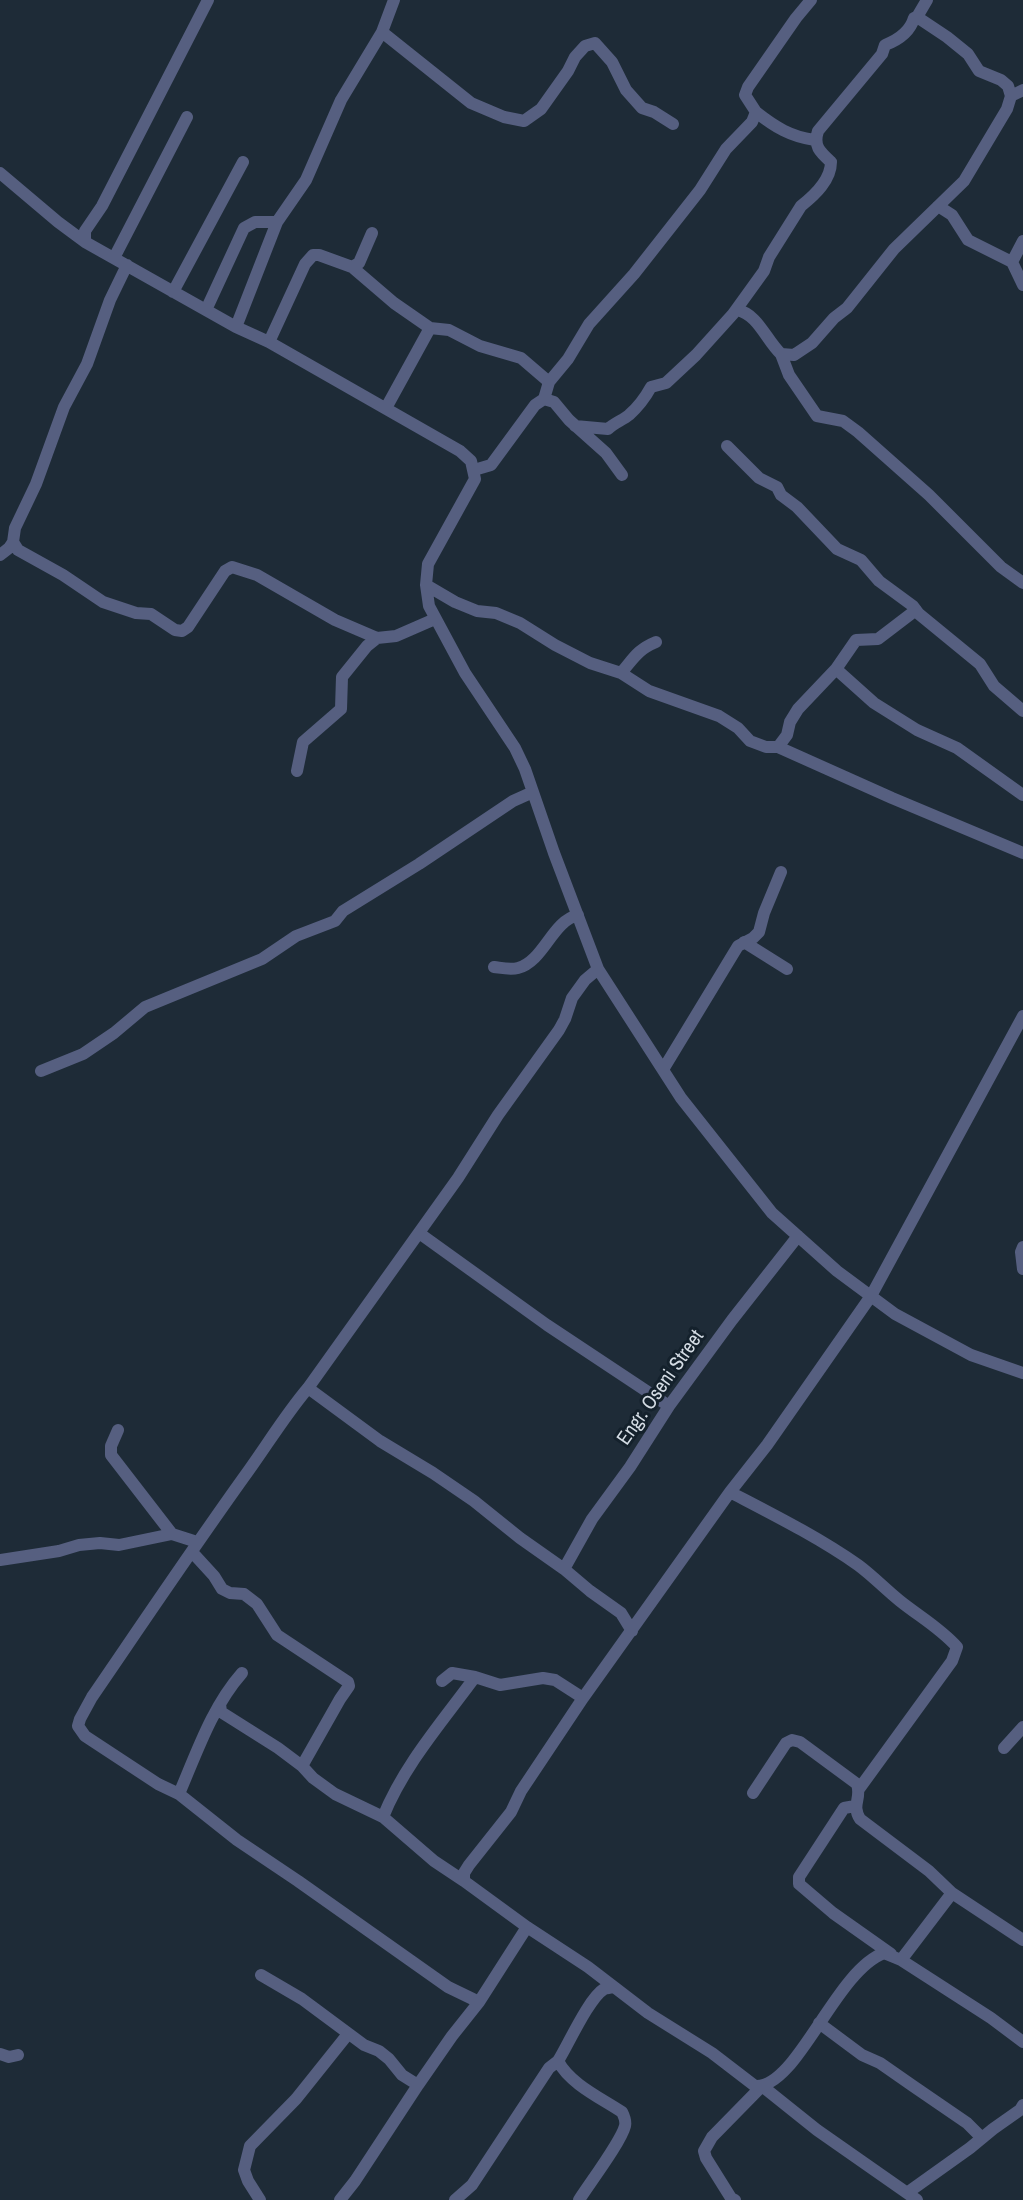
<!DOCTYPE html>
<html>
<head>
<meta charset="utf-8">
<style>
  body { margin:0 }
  canvas { display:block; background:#1e2b37 }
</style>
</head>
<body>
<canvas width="1023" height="2200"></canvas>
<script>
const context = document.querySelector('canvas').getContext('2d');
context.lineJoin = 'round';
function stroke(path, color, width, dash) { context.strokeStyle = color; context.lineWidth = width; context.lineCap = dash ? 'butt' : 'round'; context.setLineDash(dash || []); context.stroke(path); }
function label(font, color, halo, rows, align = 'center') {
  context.font = font + ' "Archivo Narrow",sans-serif'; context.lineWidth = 6; context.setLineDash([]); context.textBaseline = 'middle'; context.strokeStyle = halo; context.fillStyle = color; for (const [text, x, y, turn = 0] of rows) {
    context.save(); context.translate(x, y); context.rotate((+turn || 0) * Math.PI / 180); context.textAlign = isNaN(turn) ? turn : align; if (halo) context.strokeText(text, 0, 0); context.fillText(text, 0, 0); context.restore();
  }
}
const minor = new Path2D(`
  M917 17 927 0
  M382 32 471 103 504 117 524 121 541 109 568 71 575 57 585 46 595 43 612 62 626 90 642 108 654 112 673 124
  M1011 96 1023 90
  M756 112C775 127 791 137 815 140
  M0 173 58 222 85 242 236 327 269 342 460 451 471 461 475 479 428 564 426 585 429 606 465 673 515 748 525 769 554 853 598 969 681 1098 772 1213 837 1271 895 1314 971 1355 1023 1373
  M938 206 952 215 968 240 1012 262 1023 285
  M85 242V231L102 206 208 0
  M114 258 187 117
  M1012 262 1023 241
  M352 267 394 303 430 328
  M173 292 243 162
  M206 310 244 228 255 222H277
  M236 327 277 222 306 180 341 100 382 32 394 0
  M269 342 305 264 313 255H319L352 267 359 263 372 233
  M781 354 789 375 817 416 843 421 858 432 929 495 1001 567 1023 583
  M549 382 568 359 589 324 634 274 700 190 726 149 752 122 756 112 745 95 748 87 796 18 811 0
  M386 408 430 328 449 330 480 346 521 358 549 382 544 399
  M575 426 608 429C614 423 623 420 629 415 638 407 645 398 651 387L666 383 696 355 733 314 764 271 769 257 801 206C815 195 831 180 831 162 820 152 813 146 818 131L882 54 885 45C898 40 910 32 914 18L917 17 947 37 968 54 979 71 1001 80 1008 86 1011 96 1007 109 964 181 894 249 847 308 834 318 812 343 794 355 781 354C766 340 758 314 737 310
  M727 446 759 478 777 487 781 495 797 507 837 549 861 560 879 581 913 606 919 614 980 664 994 686 1023 711
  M474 470 491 465 535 405 544 399 554 402 569 420 606 453 622 475
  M13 542 18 550 63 575 103 602 136 613 151 614 175 630 182 631 188 627 225 571 232 567 257 575 335 620 377 638 396 636 435 619
  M0 555 9 548 13 542 15 528 36 484 64 407 87 364 110 300 127 265
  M426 585 455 602 477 611 496 613 520 623 555 645 590 663 621 673 649 691 719 716 738 728 750 741 766 747H778L892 798 1023 853
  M836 669 874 703 917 730 957 748 1023 795
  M621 673C634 658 637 650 656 642
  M778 747 787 735 790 722 798 709 836 669 856 640 878 639 916 610
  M297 771 303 742 341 709 342 677 367 646 377 638
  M744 942 787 969
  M494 967C502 968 510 970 518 968 544 961 552 921 578 915
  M1023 1016 871 1296 767 1445 730 1492 583 1698 521 1791 511 1812 469 1865 464 1873V1881L527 1927 588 1967 648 2013 712 2053 755 2086C797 2089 835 1971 884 1953L901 1960 991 2018 1023 2042
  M664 1068 738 946 753 938 759 932 764 913 781 872
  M41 1071 83 1054 114 1033 145 1007 262 959 296 936 335 921 343 911 419 864 513 801 533 792
  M419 1233 547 1325 669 1406
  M1023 1247 1021 1252 1023 1269
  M308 1388 380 1441 433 1473 474 1501 520 1538 564 1569 590 1591 621 1613 632 1631
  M118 1430 111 1446V1455L172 1534 197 1542
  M730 1492C774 1515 818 1537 858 1565 873 1576 885 1589 900 1601 920 1617 940 1628 957 1647L952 1661 859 1789
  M192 1552 214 1576 222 1589 230 1593 244 1594 257 1604 277 1635 348 1682 349 1686 340 1699 302 1766
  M0 1560 59 1551 79 1545 100 1543 119 1545 172 1534
  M564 1569 592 1519 630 1467 669 1406 732 1320 798 1236
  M442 1681 452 1673 475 1677 500 1685 543 1678 555 1680 583 1698
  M220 1704 221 1712 278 1748 302 1766 313 1778 335 1794 383 1817 434 1861 464 1881
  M1004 1748 1023 1727
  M753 1793 786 1743 792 1740 800 1742 857 1784C862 1799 851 1804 860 1819L929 1871 952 1893 901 1960
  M179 1794C197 1752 212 1707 242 1673
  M855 1806 844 1808 799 1877V1884L833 1913 891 1954
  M383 1817C404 1765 442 1722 475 1677
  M952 1893 1023 1940
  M261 1975 302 1999 364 2045 379 2051 389 2059 402 2075 418 2085
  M479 2002 448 1987 298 1881 237 1840 179 1794 158 1784 85 1736 78 1726 80 1719 92 1697C144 1621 195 1545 249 1470 269 1442 286 1414 308 1388L458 1178 498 1115 559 1030 565 1019 572 998 585 980 598 969
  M819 2023 862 2055 880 2063 913 2086 967 2123 982 2138
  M0 2054 9 2057 18 2055
  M907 2193 970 2148 993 2129 1020 2110 1023 2105
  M260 2200 248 2181 244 2170 250 2146 296 2099 348 2034
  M340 2200 355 2181 418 2085 452 2036 479 2002 527 1927
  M455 2200 472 2185 549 2068 558 2061
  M579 2200C589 2184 621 2142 625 2126 626 2122 624 2116 622 2112 601 2098 570 2084 558 2061 568 2045 589 1998 604 1989 606 1988 610 1988 613 1987
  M735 2200 731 2198 706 2158 704 2151 712 2137 762 2086 817 2130 917 2200`);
const streetNames = [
  ["Engr. Oseni Street",661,1388,-55]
];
stroke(minor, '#565f80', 12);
label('20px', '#d4dce4', '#14212c', streetNames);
</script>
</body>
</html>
